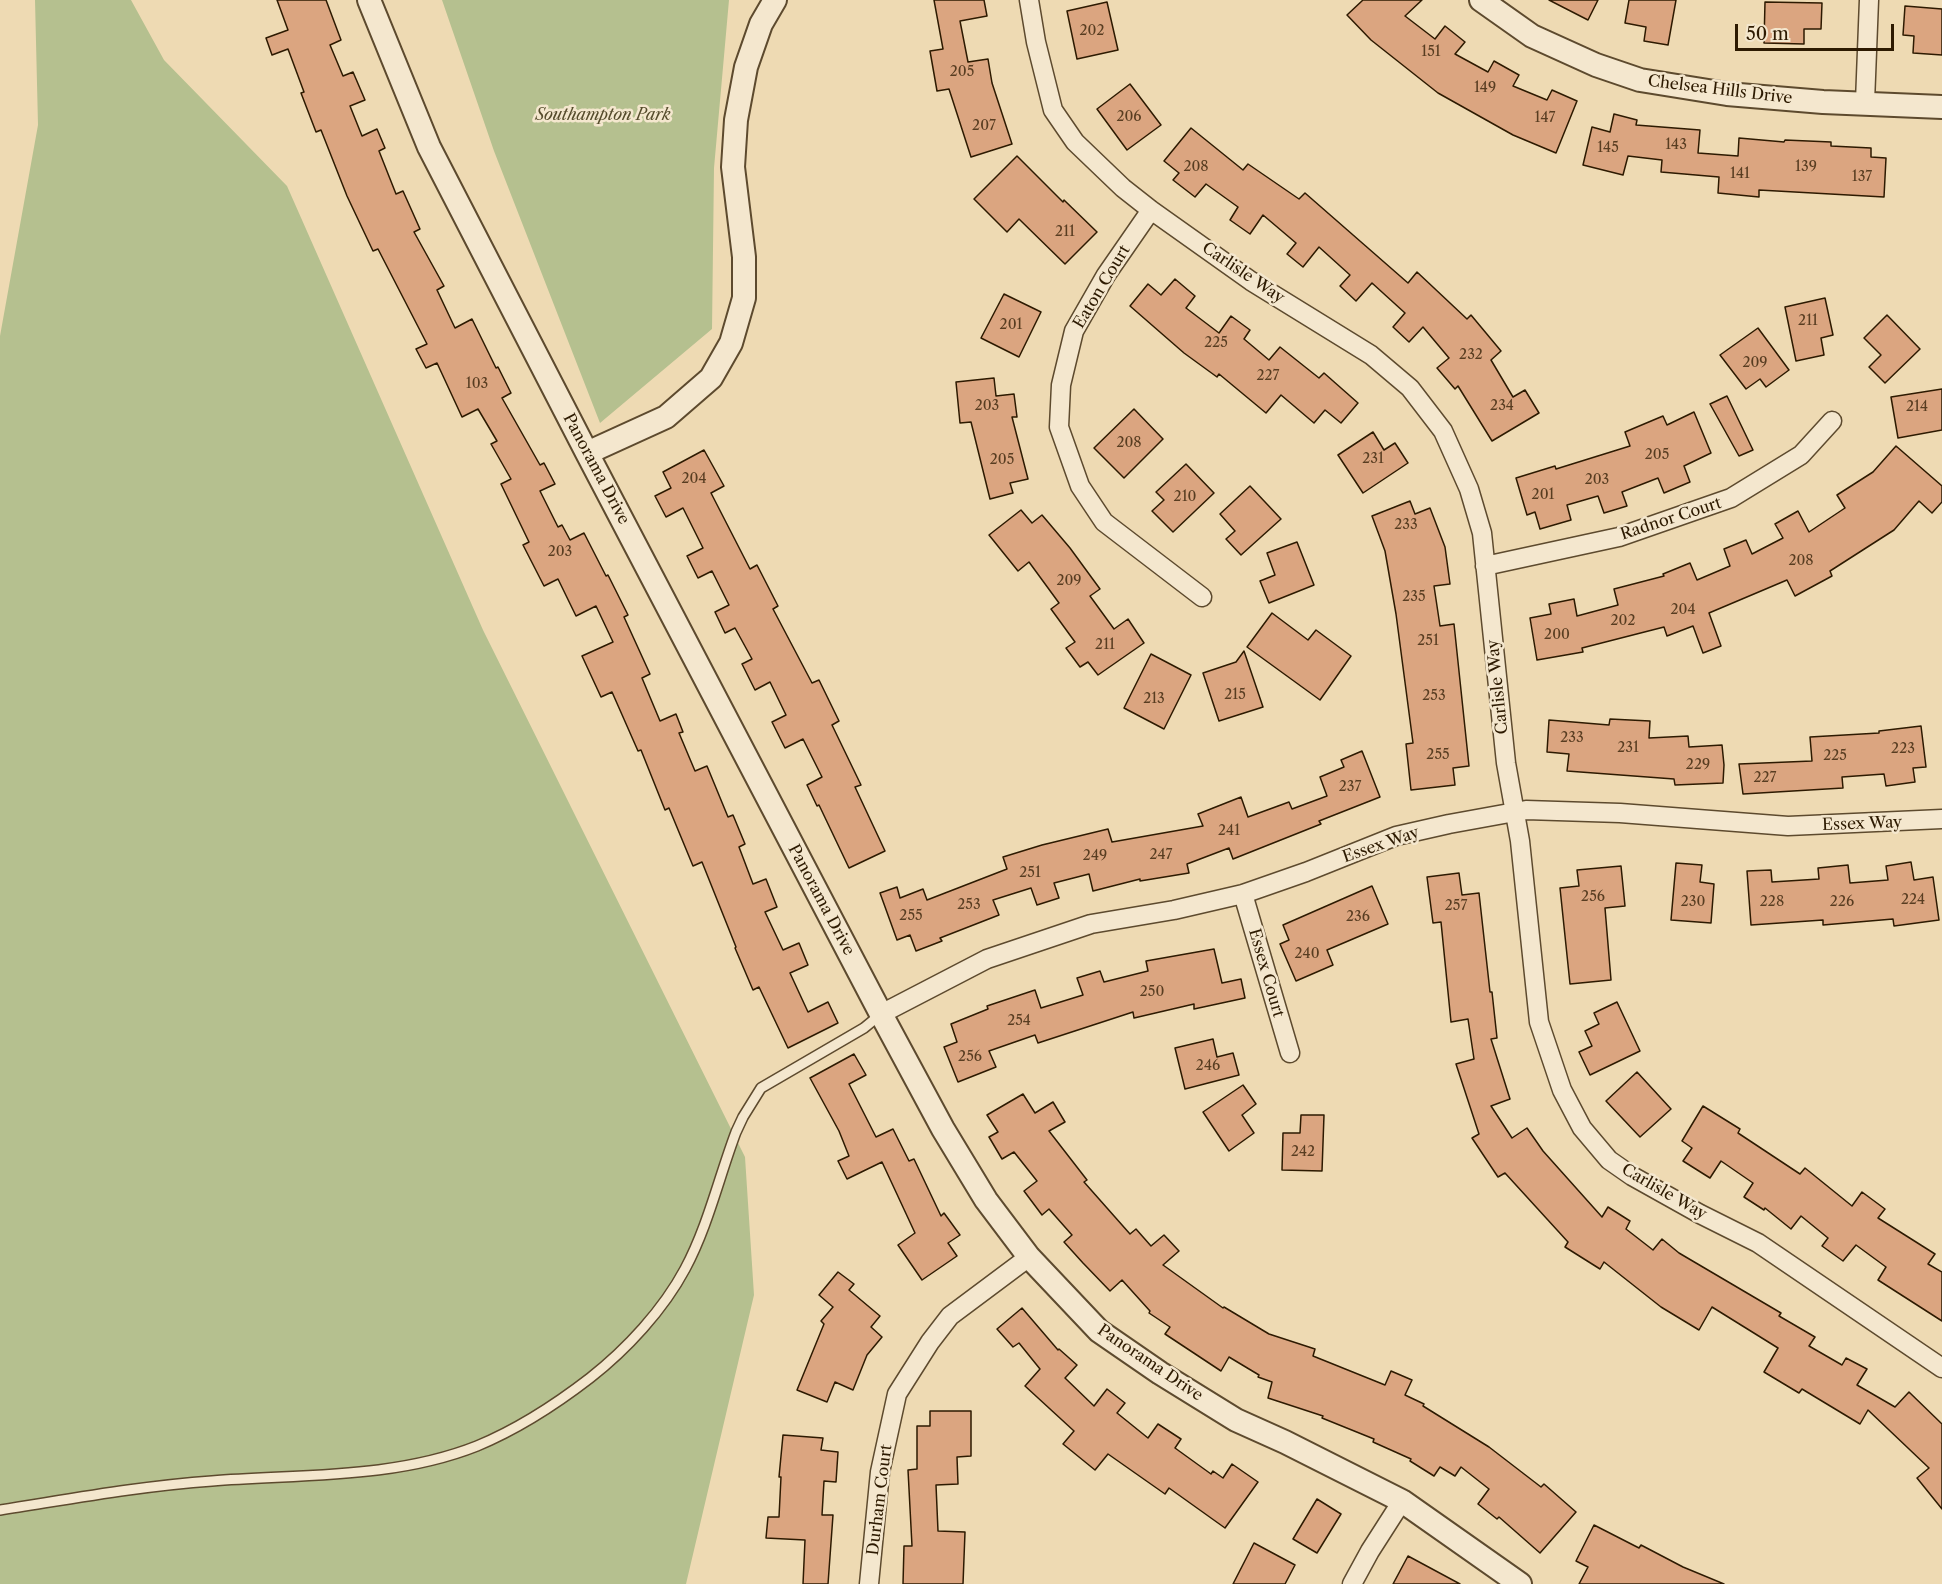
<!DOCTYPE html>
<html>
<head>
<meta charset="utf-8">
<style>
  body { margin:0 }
  #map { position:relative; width:1942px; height:1584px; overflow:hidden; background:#eedab3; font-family:"Libre Caslon Text",serif }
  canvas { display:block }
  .scale { position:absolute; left:1735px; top:24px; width:159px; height:27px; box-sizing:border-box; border:3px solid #2d1a01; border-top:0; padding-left:8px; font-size:18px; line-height:21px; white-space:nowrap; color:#2d1a01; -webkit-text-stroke:4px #f4e7ce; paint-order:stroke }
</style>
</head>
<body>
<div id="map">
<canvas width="1942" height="1584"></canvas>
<div class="scale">50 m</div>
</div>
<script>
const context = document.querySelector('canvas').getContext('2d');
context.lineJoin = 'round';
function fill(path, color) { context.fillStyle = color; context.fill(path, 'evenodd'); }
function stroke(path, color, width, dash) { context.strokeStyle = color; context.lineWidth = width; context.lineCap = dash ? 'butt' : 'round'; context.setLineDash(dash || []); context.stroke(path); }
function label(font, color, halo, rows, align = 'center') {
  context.font = font + ' "Libre Caslon Text",serif'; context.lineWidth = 5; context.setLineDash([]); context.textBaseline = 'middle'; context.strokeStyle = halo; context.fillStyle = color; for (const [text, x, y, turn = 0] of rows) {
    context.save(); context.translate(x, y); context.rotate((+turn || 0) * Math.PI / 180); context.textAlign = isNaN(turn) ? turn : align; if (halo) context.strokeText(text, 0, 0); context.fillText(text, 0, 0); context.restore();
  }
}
const green = new Path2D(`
  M35 0H131L164 60 287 186 483 630 745 1157 754 1295 686 1584H0V336L38 125Z
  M442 0H729L714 168 712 329 600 423 494 151Z`);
const building = new Path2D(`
  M277 0H326L341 40 330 45 343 76 353 72 365 100 350 106 362 136 377 129 385 148 379 151 396 194 403 191 420 229 414 232 444 286 437 290 455 328 472 319 496 368 498 367 511 393 502 398 540 465 544 463 555 484 540 491 558 527 562 525 570 540 584 533 606 576 608 575 628 615 624 617 650 674 642 678 660 721 676 714 683 732 679 733 695 771 707 766 728 817 733 815 745 844 739 847 753 884 766 879 777 907 765 912 783 950 799 943 808 965 790 973 808 1012 828 1002 838 1023 788 1048 759 987 753 990 735 948 736 947 702 862 693 866 669 808 665 810 641 750 638 751 612 692 601 697 582 656 613 642 596 606 576 616 558 579 544 586 523 545 529 542 501 484 511 479 491 444 497 441 478 409 462 417 437 363 426 368 416 349 427 344 378 249 373 251 347 196 321 130 316 132 301 93 304 92 288 49 272 55 266 38 288 30Z
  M934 0H984L987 16 960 21 968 62 988 59 992 83 1012 144 971 157 949 89 937 91 930 51 943 49Z
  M1363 0H1422L1405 16 1435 39 1445 26 1465 42 1455 54 1488 72 1494 61 1519 75 1513 86 1547 100 1552 90 1577 101 1556 153 1513 135 1438 93 1371 40 1347 15Z
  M1549 0H1598L1588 20Z
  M1629 0H1676L1668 45 1644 41 1646 27 1625 23Z
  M1107 2 1118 50 1077 59 1067 11Z
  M1765 2 1822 3 1821 29H1804V44L1764 43Z
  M1905 6 1942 9V55L1913 53 1914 36 1903 35Z
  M1130 84 1161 125 1127 150 1097 109Z
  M1614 114 1637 120 1636 125 1700 130 1698 153 1738 156 1739 138 1784 142 1785 140 1831 142V146L1871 148V157L1886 158 1884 197 1759 190V197L1718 193 1719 177 1661 172 1662 160 1628 156 1623 175 1583 165 1592 127 1610 132Z
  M1191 128 1243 170 1248 164 1299 199 1305 193 1408 283 1417 272 1467 319 1471 315 1501 351 1491 360 1513 397 1525 390 1539 413 1492 441 1458 386 1455 389 1437 368 1449 358 1423 327 1409 342 1393 327 1405 313 1372 283 1356 301 1340 286 1350 275 1319 247 1303 267 1287 254 1296 243 1263 215 1250 234 1230 220 1238 207 1206 184 1195 197 1173 180 1179 173 1164 161Z
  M1017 156 1063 202 1064 200 1097 232 1065 264 1019 219 1007 232 974 199Z
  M1175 279 1195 296 1186 308 1219 333 1231 316 1250 330 1244 339 1269 360 1280 347 1319 378 1324 373 1358 403 1341 423 1325 410 1314 423 1281 395 1266 413 1219 374 1217 377 1184 353 1130 306 1148 284 1161 295Z
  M1004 294 1041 312 1019 357 981 338Z
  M1825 298 1833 335 1821 338 1824 355 1796 361 1785 307Z
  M1887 315 1920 349 1885 383 1869 367 1881 355 1864 338Z
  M1758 328 1789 370 1766 387 1760 379 1746 389 1720 355Z
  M994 378 996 396 1014 394 1017 417H1012L1028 479 1010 483 1013 493 990 499 971 422 960 423 956 382Z
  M1942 389V430L1898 438 1891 397Z
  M1727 396 1753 450 1739 456 1710 404Z
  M1134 409 1163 439 1124 478 1094 448Z
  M1694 412 1711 453 1684 466 1690 482 1664 493 1658 478 1622 492 1627 506 1604 513 1598 496 1567 505 1571 520 1540 529 1535 512 1527 515 1516 478 1555 466 1556 469 1630 446 1625 432 1663 416 1667 425Z
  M1373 432 1384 450 1395 443 1408 463 1363 493 1338 455Z
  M1896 446 1942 486V502L1932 513 1919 501 1894 530 1830 571 1832 576 1795 596 1787 580 1709 613 1721 646 1703 653 1693 626 1667 636 1664 627 1582 648 1583 652 1537 660 1530 618 1551 614 1549 604 1574 599 1577 616 1618 605 1614 589 1664 576 1663 574 1690 563 1697 580 1730 566 1724 549 1746 540 1752 554 1783 538 1775 524 1798 511 1809 532 1845 508 1837 495 1873 472Z
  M704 450 724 486 711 493 750 569 757 565 778 606 773 609 812 683 819 680 839 721 832 725 861 785 855 787 885 851 849 868 819 805 817 806 807 785 822 777 803 739 785 748 772 722 786 715 770 682 755 690 742 664 752 659 735 628 725 633 715 612 729 605 712 571 698 578 687 556 703 548 683 508 666 517 655 496 671 488 663 472Z
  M1186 464 1214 493 1173 532 1152 511 1164 500 1156 492Z
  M1250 486 1281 519 1241 555 1226 539 1235 531 1220 514Z
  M1410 501 1415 514 1430 508 1445 547 1450 584 1434 586 1440 626 1454 624 1469 766 1453 768 1455 785 1411 790 1406 744 1413 743 1396 614 1385 551 1372 516Z
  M1021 510 1032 523 1042 515 1070 548 1100 589 1090 596 1114 629 1128 619 1144 643 1098 675 1088 662 1080 667 1066 648 1075 642 1051 609 1059 603 1029 562 1018 571 989 535Z
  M1297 542 1314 585 1269 603 1260 581 1275 575 1267 553Z
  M1272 613 1308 640 1316 630 1351 656 1320 700 1247 647Z
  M1244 651 1263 707 1219 721 1203 673 1236 662Z
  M1151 654 1191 675 1164 729 1124 708Z
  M1610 719 1650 721 1649 738 1688 736 1689 747 1722 745 1724 765 1723 783 1675 785 1674 779 1567 771 1569 754 1547 752 1549 720 1609 725Z
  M1921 726 1926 767 1913 768 1915 782 1886 786 1884 774 1842 777 1843 788 1743 794 1739 764 1812 761 1810 737 1879 733V731Z
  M1362 751 1380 797 1319 821 1321 824 1233 859 1229 848 1187 864 1189 873 1140 881V879L1093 891 1089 874 1054 883 1059 898 1037 905 1031 888 993 900 999 915 940 938 942 941 916 951 910 935 897 940 880 893 897 887 900 898 923 889 927 900 1007 869 1003 857 1042 845 1108 829 1112 842 1203 826 1198 814 1241 797 1248 817 1289 802 1292 809 1327 796 1320 777 1344 767 1341 760Z
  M1911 862 1914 880 1933 877 1939 920 1894 926 1893 919 1823 925V920L1751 925 1747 871 1771 870 1772 882 1819 879 1818 868 1848 865 1850 883 1888 880 1886 866Z
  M1676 863 1702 865 1700 882 1714 884 1711 923 1671 920Z
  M1621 866 1625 906 1605 908 1611 980 1570 984 1560 888 1579 886 1577 870Z
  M1459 873 1462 895 1479 893 1490 992H1492L1497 1038 1491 1039 1510 1099 1491 1106 1512 1138 1527 1128 1543 1151 1602 1217 1608 1207 1630 1221 1626 1229 1653 1250 1662 1239 1679 1253 1781 1313 1779 1316 1815 1337 1809 1346 1842 1365 1846 1358 1867 1369 1857 1385 1895 1407 1909 1392 1942 1424V1509L1917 1478 1929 1468 1868 1410 1860 1424 1802 1389 1799 1393 1764 1372 1778 1348 1712 1307 1699 1330 1661 1307 1604 1262 1600 1269 1565 1247 1568 1242 1505 1173 1498 1177 1472 1138 1479 1134 1456 1064 1474 1059 1468 1019 1451 1022 1441 922 1433 923 1427 877Z
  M1372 886 1388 924 1327 950 1333 965 1296 981 1280 944 1289 940 1283 925Z
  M1214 949 1222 983 1241 979 1245 998 1194 1009V1004L1134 1018 1133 1012 1038 1043 1035 1035 989 1051 996 1067 958 1082 944 1047 957 1042 951 1024 988 1009 987 1006 1035 990 1041 1008 1083 995 1077 978 1100 971 1104 982 1148 971 1146 961Z
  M1617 1002 1640 1051 1590 1075 1579 1052 1592 1046 1585 1031 1599 1024 1594 1013Z
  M1213 1039 1217 1057 1233 1053 1239 1075 1185 1089 1175 1048Z
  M854 1054 866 1075 849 1084 876 1137 893 1129 909 1161 914 1159 941 1216 944 1213 960 1235 948 1243 957 1256 922 1280 898 1245 915 1233 882 1162 847 1179 838 1161 849 1156 839 1131 810 1078Z
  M1637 1072 1671 1109 1640 1137 1606 1101Z
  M1243 1085 1256 1104 1242 1115 1254 1133 1229 1151 1203 1112Z
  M1023 1094 1035 1113 1053 1102 1065 1122 1049 1131 1087 1180 1084 1182 1130 1234 1136 1229 1151 1246 1164 1235 1179 1251 1163 1265 1223 1308 1224 1307 1269 1334 1315 1349 1313 1356 1385 1385 1391 1371 1412 1380 1405 1395 1424 1404 1423 1406 1489 1447 1541 1487 1544 1484 1576 1512 1540 1553 1499 1517 1497 1519 1478 1504 1489 1489 1461 1467 1455 1476 1440 1467 1434 1476 1410 1461 1411 1459 1373 1442 1374 1439 1322 1418 1323 1416 1268 1398 1272 1382 1258 1377 1259 1375 1229 1357 1221 1371 1165 1334 1170 1327 1149 1313 1150 1311 1122 1280 1110 1291 1083 1263 1064 1242 1072 1235 1049 1209 1042 1215 1024 1191 1037 1181 1014 1152 1002 1159 989 1137 998 1132 987 1115Z
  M1703 1106 1740 1129 1738 1133 1800 1174 1805 1168 1852 1206 1862 1192 1885 1209 1878 1218 1935 1254 1928 1264 1942 1272V1321L1878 1280 1886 1267 1856 1245 1843 1261 1822 1246 1828 1238 1801 1216 1791 1229 1765 1208 1764 1210 1744 1197 1753 1183 1721 1161 1710 1178 1683 1161 1692 1148 1682 1141Z
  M1301 1115H1324L1322 1171 1282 1170 1283 1133H1300Z
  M838 1272 854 1284 849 1290 880 1316 871 1327 882 1337 867 1355 853 1390 835 1382 827 1402 797 1390 824 1324 821 1321 833 1307 819 1295Z
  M1022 1308 1058 1350 1059 1349 1077 1365 1065 1378 1094 1406 1107 1389 1125 1403 1117 1413 1148 1438 1158 1424 1181 1439 1175 1448 1211 1474 1213 1471 1223 1478 1232 1464 1258 1482 1225 1528 1169 1488 1165 1494 1108 1454 1095 1470 1063 1444 1074 1431 1025 1386 1040 1369 1019 1343 1013 1347 997 1329Z
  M930 1411H971V1456L957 1457 958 1484 936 1485 938 1531 965 1532 963 1584H903L904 1546H912L908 1470 917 1469V1426H930Z
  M783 1435 823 1438 821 1450 838 1452 836 1482 824 1481 822 1515H833L828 1584H803L805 1540 766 1538 768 1517H779L781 1477H779Z
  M1317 1499 1341 1514 1317 1553 1293 1539Z
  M1594 1525 1639 1548 1641 1545 1683 1567 1724 1584H1579L1588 1567 1576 1561Z
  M1254 1543 1295 1565 1285 1584H1233Z
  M1408 1556 1460 1584H1393Z`);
const service = new Path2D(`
  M0 1510C71 1499 141 1486 212 1481 300 1474 394 1479 477 1446 518 1429 555 1405 590 1378 627 1349 663 1310 685 1269 708 1226 719 1177 736 1132L743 1117 761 1088 864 1028 881 1014`);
const minor = new Path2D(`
  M1029 0 1036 42 1053 110 1075 142 1123 188 1151 210 1251 281 1371 355 1410 388 1443 431 1469 489 1482 533 1506 763 1520 841 1539 1022 1562 1090 1582 1128 1609 1160 1632 1176 1700 1214 1758 1243 1942 1368
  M1865 102 1869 0
  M1151 210 1106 275 1074 331 1061 385 1059 427 1080 486 1104 522 1202 597
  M1485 566 1619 537 1731 498 1801 455 1832 421
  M1243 894 1290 1053
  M881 1014 987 959 1091 924 1174 910 1243 894 1306 872 1396 836 1449 824 1526 810 1620 813 1788 826 1942 819
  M869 1584 880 1472 897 1394 930 1342 950 1316 1029 1257
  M1352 1584 1370 1551 1402 1501`);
const tertiary = new Path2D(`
  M369 0 429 147 587 453 881 1014 943 1129 986 1200 1029 1257 1099 1331 1160 1373 1236 1420 1285 1442 1402 1501 1520 1584
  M1481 0 1532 36 1596 65 1640 80 1727 94 1823 102 1942 107
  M587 453 666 417 711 378 731 343 744 298V257L733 167 736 120 746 67 761 24 775 0`);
const numberNames = [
  ["202",1092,31],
  ["151",1431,52],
  ["205",962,72],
  ["149",1485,88],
  ["206",1129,117],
  ["147",1545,118],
  ["207",984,126],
  ["143",1676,145],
  ["145",1608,148],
  ["208",1196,167],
  ["139",1806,167],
  ["141",1740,174],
  ["137",1862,177],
  ["211",1065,232],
  ["211",1808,321],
  ["201",1011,325],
  ["225",1216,343],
  ["232",1471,355],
  ["209",1755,363],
  ["227",1268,376],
  ["103",477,384],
  ["203",987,406],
  ["234",1502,406],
  ["214",1917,407],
  ["208",1129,443],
  ["205",1657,455],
  ["231",1373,459],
  ["205",1002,460],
  ["204",694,479],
  ["203",1597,480],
  ["201",1543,495],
  ["210",1185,497],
  ["233",1406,525],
  ["203",560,552],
  ["208",1801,561],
  ["209",1069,581],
  ["235",1414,597],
  ["204",1683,610],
  ["202",1623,621],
  ["200",1557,635],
  ["251",1428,641],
  ["211",1105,645],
  ["215",1235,695],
  ["253",1434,696],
  ["213",1154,699],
  ["233",1572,738],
  ["231",1628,748],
  ["223",1903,749],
  ["255",1438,755],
  ["225",1835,756],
  ["229",1698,765],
  ["227",1765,778],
  ["237",1350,787],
  ["241",1229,831],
  ["247",1161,855],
  ["249",1095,856],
  ["251",1030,873],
  ["256",1593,897],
  ["224",1913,900],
  ["230",1693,902],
  ["228",1772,902],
  ["226",1842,902],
  ["253",969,905],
  ["257",1456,906],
  ["255",911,916],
  ["236",1358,917],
  ["240",1307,954],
  ["250",1152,992],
  ["254",1019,1021],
  ["256",970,1057],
  ["246",1208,1066],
  ["242",1303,1152]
];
const streetNames = [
  ["Chelsea Hills Drive",1720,90,7],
  ["Carlisle Way",1243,273,34],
  ["Eaton Court",1102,287,-59],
  ["Panorama Drive",596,469,62],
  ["Radnor Court",1671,519,-18],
  ["Carlisle Way",1498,687,-96],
  ["Essex Way",1862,824,-2],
  ["Essex Way",1381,845,-19],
  ["Panorama Drive",821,900,62],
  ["Essex Court",1266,973,74],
  ["Carlisle Way",1664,1192,30],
  ["Panorama Drive",1150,1363,34],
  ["Durham Court",880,1500,-83]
];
const parkNames = [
  ["Southampton Park",603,115]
];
fill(green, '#b5c08f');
fill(building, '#dba580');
stroke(building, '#2d1a01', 1.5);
stroke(service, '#5d4a2e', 12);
stroke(minor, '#5d4a2e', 21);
stroke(tertiary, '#5d4a2e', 26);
stroke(service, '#f4e7ce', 9);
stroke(minor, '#f4e7ce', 18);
stroke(tertiary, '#f4e7ce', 22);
label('14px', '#583d21', null, numberNames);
label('16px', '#2d1a01', '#f4e7ce', streetNames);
label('italic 16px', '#564c2c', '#f4e7ce', parkNames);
</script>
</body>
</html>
